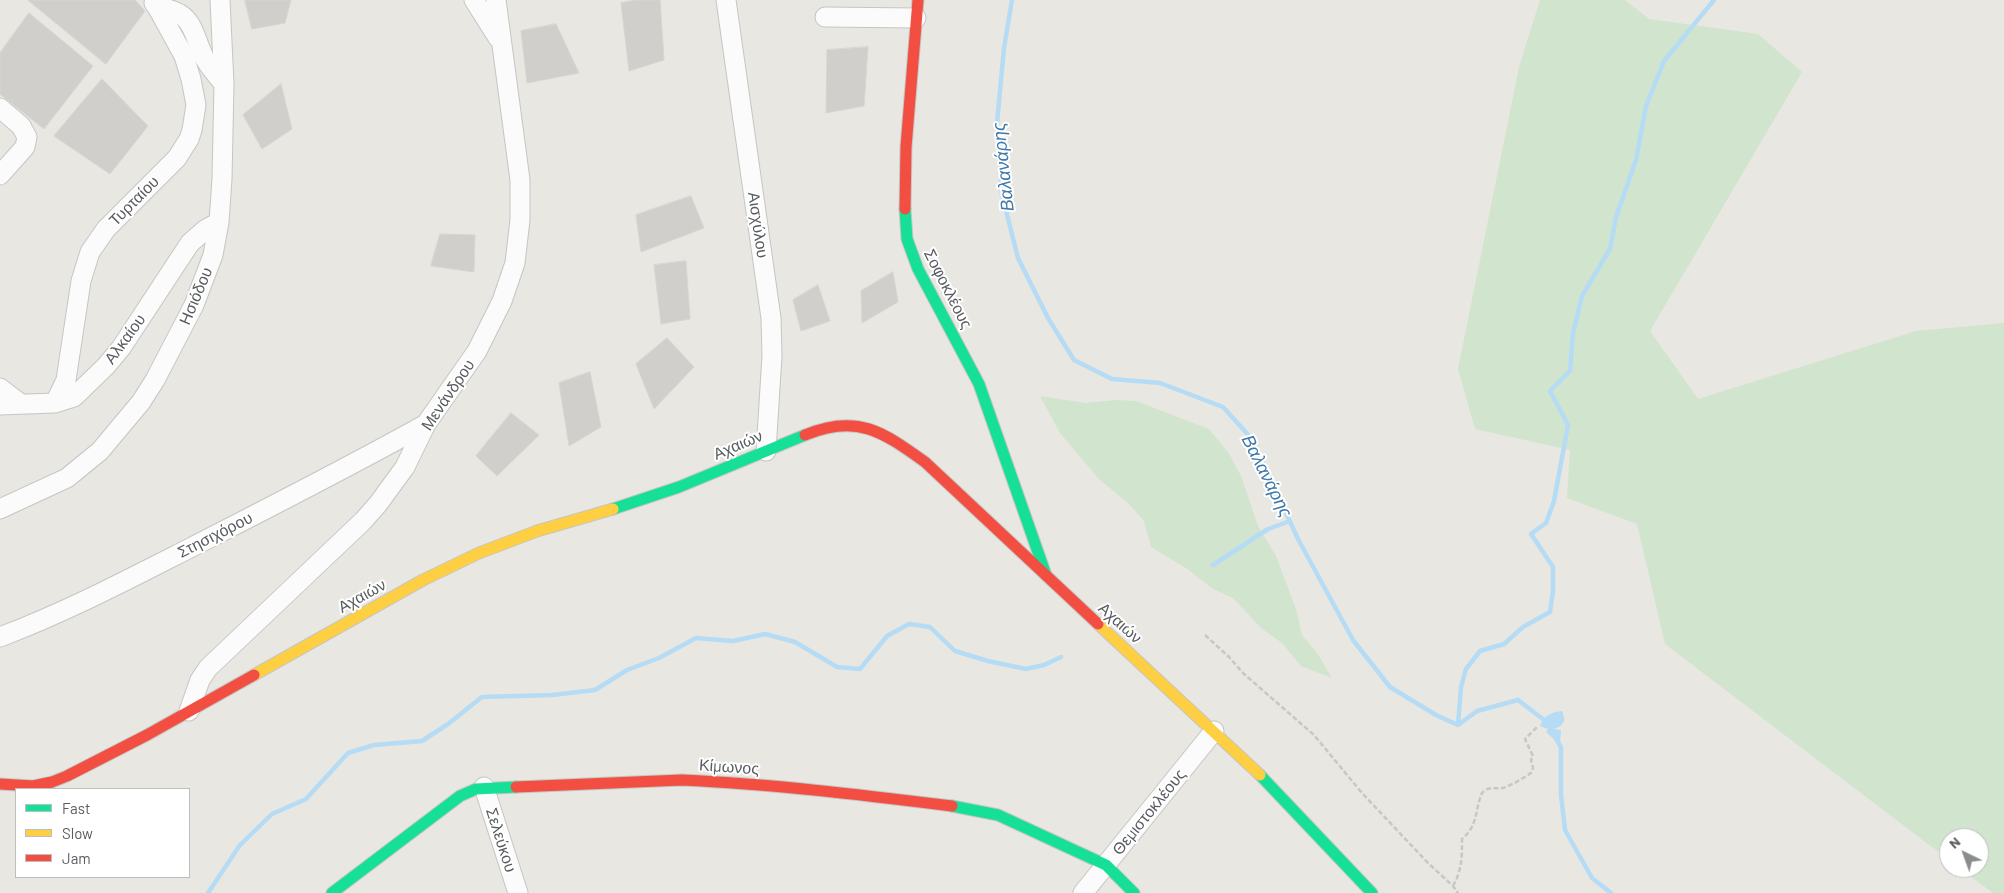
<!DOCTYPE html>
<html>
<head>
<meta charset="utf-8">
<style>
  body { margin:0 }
  #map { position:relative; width:2004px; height:893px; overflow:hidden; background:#e8e7e2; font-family:Barlow,sans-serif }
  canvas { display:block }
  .legend { position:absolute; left:15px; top:788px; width:175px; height:90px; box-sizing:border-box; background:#fff; border:1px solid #bcbebf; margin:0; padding:6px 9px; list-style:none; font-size:15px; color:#585c60 }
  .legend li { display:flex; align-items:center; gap:10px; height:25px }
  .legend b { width:25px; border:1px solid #bcbebf }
  .north { position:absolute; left:1939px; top:828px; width:50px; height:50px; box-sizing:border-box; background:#fff; border:1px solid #bcbebf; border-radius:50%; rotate:318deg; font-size:14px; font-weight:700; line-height:20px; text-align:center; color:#585c60 }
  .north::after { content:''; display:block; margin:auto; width:18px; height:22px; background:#8a8d8e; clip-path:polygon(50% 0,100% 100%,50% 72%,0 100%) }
</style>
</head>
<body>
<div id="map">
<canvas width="2004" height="893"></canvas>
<ul class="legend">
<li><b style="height:6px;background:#16e098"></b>Fast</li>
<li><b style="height:6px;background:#ffcf43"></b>Slow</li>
<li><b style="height:6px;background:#f24e42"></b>Jam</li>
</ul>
<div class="north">N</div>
</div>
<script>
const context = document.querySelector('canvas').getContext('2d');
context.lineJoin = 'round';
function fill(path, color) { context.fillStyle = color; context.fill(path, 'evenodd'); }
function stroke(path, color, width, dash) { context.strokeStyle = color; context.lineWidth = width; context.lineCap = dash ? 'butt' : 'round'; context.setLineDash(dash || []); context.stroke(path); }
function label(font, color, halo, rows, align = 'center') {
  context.font = font + ' Barlow,sans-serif'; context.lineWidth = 4; context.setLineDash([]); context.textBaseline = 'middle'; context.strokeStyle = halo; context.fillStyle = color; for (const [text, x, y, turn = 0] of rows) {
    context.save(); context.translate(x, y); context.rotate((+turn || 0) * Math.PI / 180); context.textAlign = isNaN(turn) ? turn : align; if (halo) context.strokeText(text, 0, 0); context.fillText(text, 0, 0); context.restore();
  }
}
const green = new Path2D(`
  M1540 0H1625L1649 19 1758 34 1802 72 1650 331 1698 399 1916 331 2004 323V893H1993L1959 868H1979V838H1949V860L1665 644 1637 524 1567 498 1570 450 1475 429 1458 369 1519 67Z
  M1040 396 1086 403 1116 400 1136 401 1209 429 1228 452 1241 476 1258 526 1276 556 1296 609 1302 635 1317 653 1332 678 1301 666 1282 643 1261 628 1233 598 1213 589 1186 568 1151 547 1144 521 1128 503 1099 479 1076 452 1060 433Z`);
const water = new Path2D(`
  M1562 711C1567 721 1563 727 1553 729L1561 730 1560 745 1546 732 1548 729 1540 726C1543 716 1552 712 1562 711Z`);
const stream = new Path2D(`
  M1012 0 1004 48 997 123 1002 195 1018 258 1048 318 1074 360 1112 379 1160 383 1223 407 1252 439 1298 539 1353 640 1390 687 1436 715 1458 725 1477 711 1518 700 1548 723
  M1213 565 1268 529 1290 521
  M1458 725 1461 687 1466 669 1480 651 1504 644 1523 627 1550 612 1553 591V567L1531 534 1546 523 1554 501 1568 425 1550 391 1570 371 1573 333 1582 296 1610 249 1616 217 1636 160 1646 106 1664 61 1714 0
  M1557 741 1561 747V795L1565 830 1592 878 1611 893
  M208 893 240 845 272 814 306 799 348 753 374 745 422 741 448 724 482 697 552 695 595 690 627 670 659 658 696 638 733 641 765 634 795 642 837 667 860 669 887 636 909 624 930 627 955 651 988 661 1026 669 1044 665 1061 657`);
const building = new Path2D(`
  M28 0H135L145 11 106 64Z
  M245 0H291L285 23 252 29Z
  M637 0H660L664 60 629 71 621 3Z
  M29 13 93 66 44 129 0 94V53Z
  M556 24 579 73 527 83 521 31Z
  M868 47 864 106 826 113 827 50Z
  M102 79 148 126 110 174 54 136Z
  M281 84 292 129 262 149 243 115Z
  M691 196 704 228 641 252 636 215Z
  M440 234 475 235 474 272 431 266Z
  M686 261 690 319 661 324 654 265Z
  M893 272 898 302 862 323 861 291Z
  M818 285 830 321 801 331 793 300Z
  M667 338 694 367 654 409 636 364Z
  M590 372 601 427 569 446 559 383Z
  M511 413 539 435 497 476 476 456Z`);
const path = new Path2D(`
  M1205 635 1229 657 1244 674 1314 735 1362 793 1428 863 1453 886 1458 893
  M1453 886C1462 870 1462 857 1462 839 1479 824 1474 812 1482 793 1490 784 1497 791 1506 787 1515 783 1524 778 1532 772L1533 768 1531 760 1533 756 1525 739 1537 727`);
const street = new Path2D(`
  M474 0 498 38
  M726 0 771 318 772 356 766 451
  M154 3 157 7C196 12 191 32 205 59 210 68 217 76 224 84
  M825 17 916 18
  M0 108 21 126 27 137 25 147 0 175
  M0 388 21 404
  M55 403 66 380 81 281 90 252 106 229 177 158 189 139 192 130 196 105 191 79 184 56 157 7
  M0 405 55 403 74 397 106 366 121 348 190 243 206 229 219 222
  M0 509 67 478 100 451 141 402 155 380 194 305 213 255 219 222 222 179 224 84 220 0
  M0 637C66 612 129 579 192 547 270 507 349 467 426 424
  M189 711 200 680 208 668 363 521 378 504 405 467 426 424 477 351 502 301 515 263 520 220V180L496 0
  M484 787 518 893
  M1083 893 1214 731`);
const fast = new Path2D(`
  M905 209 907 239 918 269 979 384 1046 575
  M613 509 679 487 805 435
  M1260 775 1372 893
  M952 806 998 815 1106 865 1134 893
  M332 893 460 796 476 789 516 787`);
const slow = new Path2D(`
  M1098 624 1260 775
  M254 675 423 580 479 553 537 531 613 509`);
const jam = new Path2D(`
  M905 209 906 147 918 0
  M805 435C857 413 883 432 925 462L1098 624
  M0 784 33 786 52 782 67 776 147 735 254 675
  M516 787 682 780C772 784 862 795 952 806`);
const streetNames = [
  ["Τυρταίου",134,201,-45],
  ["Αισχύλου",758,225,82],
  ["Σοφοκλέους",948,289,63],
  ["Ησιόδου",196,296,-67],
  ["Αλκαίου",125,339,-54],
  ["Μενάνδρου",448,395,-56],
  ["Αχαιών",738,445,-23],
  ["Στησιχόρου",215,535,-27],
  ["Αχαιών",362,596,-29],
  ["Αχαιών",1120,623,42],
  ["Κίμωνος",729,767,4],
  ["Θεμιστοκλέους",1149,812,-51],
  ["Σελεύκου",501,840,72]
];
const waterNames = [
  ["Βαλανάρης",1003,167,-96],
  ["Βαλανάρης",1267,476,63]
];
fill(green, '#d1e4cd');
fill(water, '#b5dcf4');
stroke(stream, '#b5dcf4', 4.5);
fill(building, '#d0cfcc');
stroke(building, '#d7d5d2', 1);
stroke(street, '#c5c5c4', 21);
stroke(fast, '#c5c6c5', 13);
stroke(slow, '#c5c6c5', 13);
stroke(jam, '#c5c6c5', 13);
stroke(path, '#c4c9c5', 2.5, [5, 2.5]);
stroke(street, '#fcfbfb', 19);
stroke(fast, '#16e098', 11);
stroke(slow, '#ffcf43', 11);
stroke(jam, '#f24e42', 11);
label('16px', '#585c60', '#fff', streetNames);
label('italic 18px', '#3f79ab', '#fff', waterNames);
</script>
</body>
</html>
